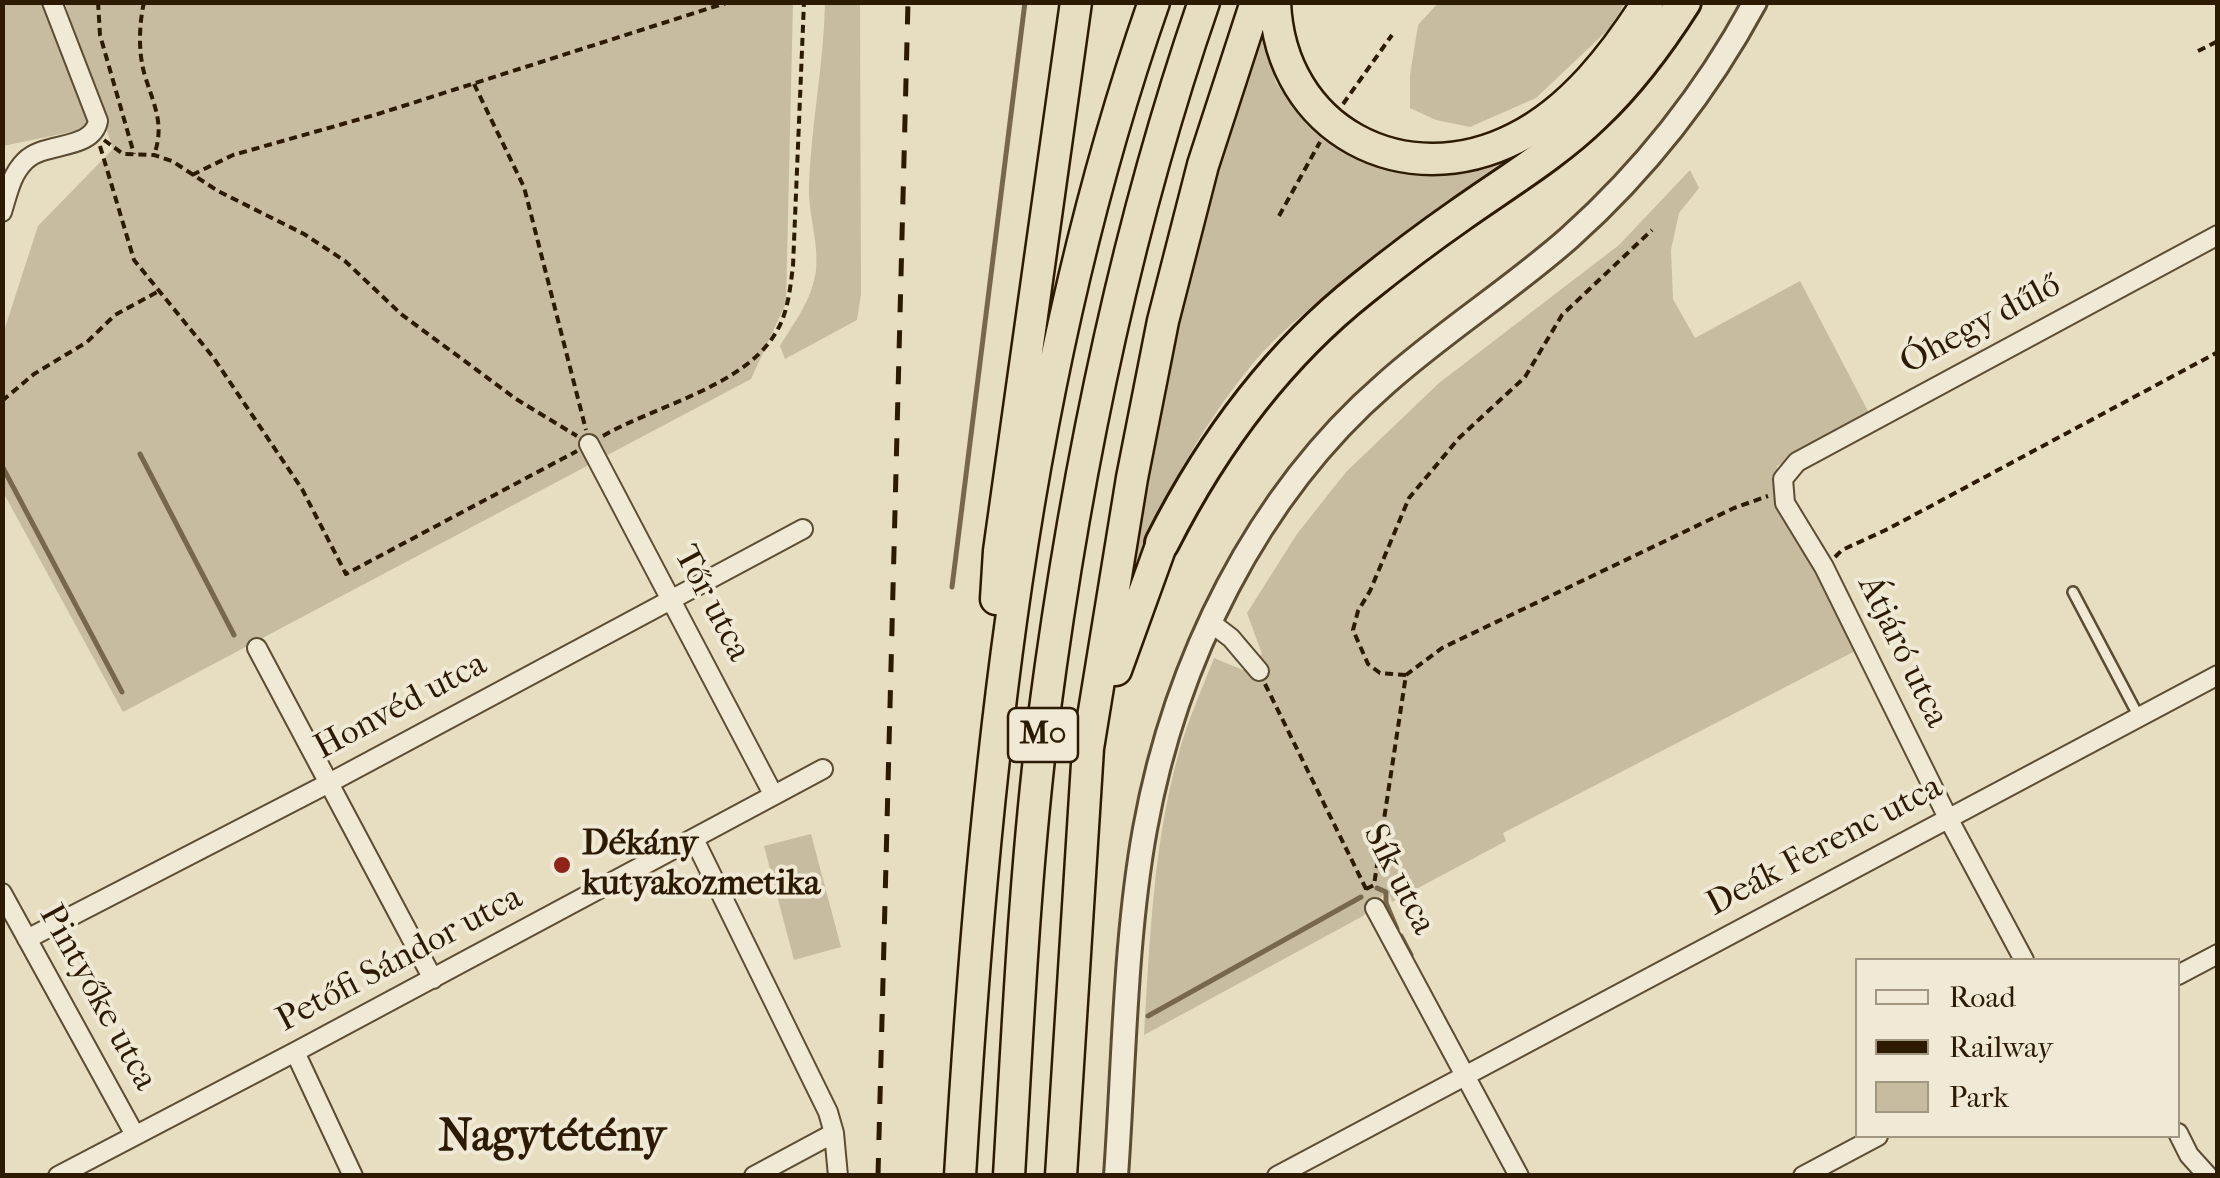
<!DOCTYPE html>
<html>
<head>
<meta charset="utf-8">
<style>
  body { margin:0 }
  #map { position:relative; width:2220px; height:1178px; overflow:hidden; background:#e7ddc0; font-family:"IM FELL French Canon",serif }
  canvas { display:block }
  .frame { position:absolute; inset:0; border:5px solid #2d1b01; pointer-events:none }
  .legend { position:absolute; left:1855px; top:958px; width:325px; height:180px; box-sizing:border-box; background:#efe9d6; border:2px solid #a19781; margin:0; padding:12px 18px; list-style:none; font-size:30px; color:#2d1b01 }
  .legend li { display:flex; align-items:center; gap:20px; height:50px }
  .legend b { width:50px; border:2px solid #a19781 }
</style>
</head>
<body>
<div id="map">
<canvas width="2220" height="1178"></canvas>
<div class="frame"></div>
<ul class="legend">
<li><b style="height:12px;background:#efe9d6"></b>Road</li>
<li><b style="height:12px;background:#2d1b01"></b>Railway</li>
<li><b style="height:28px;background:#c7bca0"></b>Park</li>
</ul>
</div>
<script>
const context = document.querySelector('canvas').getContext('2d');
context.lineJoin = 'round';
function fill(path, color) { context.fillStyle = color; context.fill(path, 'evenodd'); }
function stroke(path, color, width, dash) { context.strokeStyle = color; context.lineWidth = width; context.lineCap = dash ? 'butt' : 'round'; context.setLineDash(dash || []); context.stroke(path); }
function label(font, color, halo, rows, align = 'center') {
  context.font = font + ' "IM FELL French Canon",serif'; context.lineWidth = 8; context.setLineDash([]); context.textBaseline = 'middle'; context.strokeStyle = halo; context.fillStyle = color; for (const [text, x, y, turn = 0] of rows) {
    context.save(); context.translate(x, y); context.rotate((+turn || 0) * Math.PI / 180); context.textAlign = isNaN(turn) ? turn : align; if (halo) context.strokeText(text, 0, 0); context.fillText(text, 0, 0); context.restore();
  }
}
const green = new Path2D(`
  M1439 2H1625V3L1611 27 1536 98 1470 127 1436 120 1410 108V75L1418 25Z
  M2 3H43L90 123 85 129 3 146Z
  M65 3H793L786 303 751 379 123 712 3 492V334L38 226 113 149Z
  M825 3H860L861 294 857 320 785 359 780 346C795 321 812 300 816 270 819 243 808 214 809 186 811 124 824 64 825 3Z
  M1260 30 1276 83 1307 125 1346 150 1519 151C1455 194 1393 239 1334 288 1307 311 1278 334 1255 361 1197 430 1156 510 1125 594 1146 471 1170 349 1201 228 1218 161 1241 96 1260 30Z
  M1690 170 1699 188 1679 213 1671 250 1673 299 1695 338 1800 281 1870 415 1777 466V500L1859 649 1503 833 1506 841 1392 902 1388 890 1363 916 1144 1035C1150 940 1153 844 1179 752 1188 720 1202 689 1214 658L1243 670 1262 654 1247 613 1297 534 1346 472 1439 383 1619 245Z
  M811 834 841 947 794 960 764 846Z`);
const stream = new Path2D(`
  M140 454 234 635
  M2 466 122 692
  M952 587 1025 2
  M1377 888 1386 892V903L1397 929
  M1401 936 1411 955
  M1148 1016 1361 897`);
const path = new Path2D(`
  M98 2 100 35 134 154
  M144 2C139 25 138 53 145 76 154 105 165 125 154 155
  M2198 51 2218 41
  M474 84 524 187 586 430
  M1343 104 1392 35
  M104 140 123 154 154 155 172 161 218 191 304 234 345 261 401 314 516 399 577 436
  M100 146 134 260 213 357 302 489 346 574 577 451
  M192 175 233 155 378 114 729 2
  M1279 216 1320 142
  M2 401 34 374 87 342 115 315 159 291
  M603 436C654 406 743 387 775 334 788 314 790 289 793 266L804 2
  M1835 557 1842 550 1888 529 2218 352
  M1406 675 1380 673 1368 664 1353 630 1358 611 1370 591 1409 498 1459 438 1525 377 1562 315 1652 230
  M1265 684 1367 891
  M1366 889 1374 885 1406 675 1442 648 1734 508 1768 496`);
const service = new Path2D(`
  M2073 592 2139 717`);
const minor = new Path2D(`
  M2 212C8 193 11 175 25 161 45 141 92 151 98 121L52 2
  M589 444 773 794
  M1210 622 1231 638 1259 671
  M257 648 433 979
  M694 839 828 1112 834 1133 838 1176
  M2 893 135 1135
  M1375 908 1519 1176
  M27 939 331 782 803 529
  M2024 960 1948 818 1824 567 1785 503 1783 479 1797 462 2218 235
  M2178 975 2218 954
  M295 1052 353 1176
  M2178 1133 2189 1155 2208 1176
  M58 1176 295 1052 823 769
  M754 1176 834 1133
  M1277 1176 2218 675
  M1803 1176 1878 1136`);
const tertiary = new Path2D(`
  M1116 1176C1124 1063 1125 939 1145 829 1175 663 1256 496 1385 384 1443 332 1510 290 1569 238 1646 169 1706 93 1755 2`);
const trunk = new Path2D(`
  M1275 2C1280 131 1405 195 1516 138 1572 110 1615 54 1648 2
  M996 599 999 551 1076 2
  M1116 670 1162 543
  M960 1176C984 780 1022 380 1154 2
  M1009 1176C1018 1022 1025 868 1044 716 1075 478 1125 230 1204 2
  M1061 1176 1088 748 1132 478 1163 321 1203 165 1256 2`);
const motorway = new Path2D(`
  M1162 543C1211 446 1277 356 1363 288 1394 263 1427 238 1460 215 1505 183 1554 154 1594 115 1629 82 1658 43 1684 2`);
const rail = new Path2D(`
  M878 1176 908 2`);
const markers = [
  [562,865,10,"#8f2418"]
];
const shields = [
  [1043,735,70]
];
const shieldNames = [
  ["M0",1043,735]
];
const streetNames = [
  ["Óhegy dűlő",1981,325,-28],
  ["Tőr utca",711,604,62],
  ["Átjáró utca",1902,652,64],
  ["Honvéd utca",401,707,-28],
  ["Deák Ferenc utca",1825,847,-28],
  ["Sík utca",1398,880,63],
  ["Petőfi Sándor utca",400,960,-28],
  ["Pintyőke utca",97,998,61]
];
const poiNames = [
  ["Dékány",582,845],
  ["kutyakozmetika",582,885]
];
const districtNames = [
  ["Nagytétény",552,1139]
];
fill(green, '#c7bca0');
stroke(stream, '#77684d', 5);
stroke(service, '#5c4c31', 14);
stroke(minor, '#5c4c31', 22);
stroke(tertiary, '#5c4c31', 28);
stroke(trunk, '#2d1b01', 35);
stroke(motorway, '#2d1b01', 38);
stroke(path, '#2d1b01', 4, [8, 5]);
stroke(service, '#efe9d6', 9);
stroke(minor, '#efe9d6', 18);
stroke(tertiary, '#efe9d6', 22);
stroke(trunk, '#e7ddc0', 30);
stroke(motorway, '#e7ddc0', 32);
stroke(rail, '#2d1b01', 5, [18, 18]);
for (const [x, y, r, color] of markers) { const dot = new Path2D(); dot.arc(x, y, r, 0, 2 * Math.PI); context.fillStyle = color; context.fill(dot); stroke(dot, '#efe9d6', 4); }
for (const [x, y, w] of shields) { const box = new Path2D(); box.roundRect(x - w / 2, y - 27, w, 54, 8); context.fillStyle = '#efe9d6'; context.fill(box); stroke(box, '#2d1b01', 2.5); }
label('bold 32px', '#2d1b01', null, shieldNames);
label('35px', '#2d1b01', '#efe9d6', streetNames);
label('bold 35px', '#2d1b01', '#efe9d6', poiNames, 'left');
label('bold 45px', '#2d1b01', '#efe9d6', districtNames);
</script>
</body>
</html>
